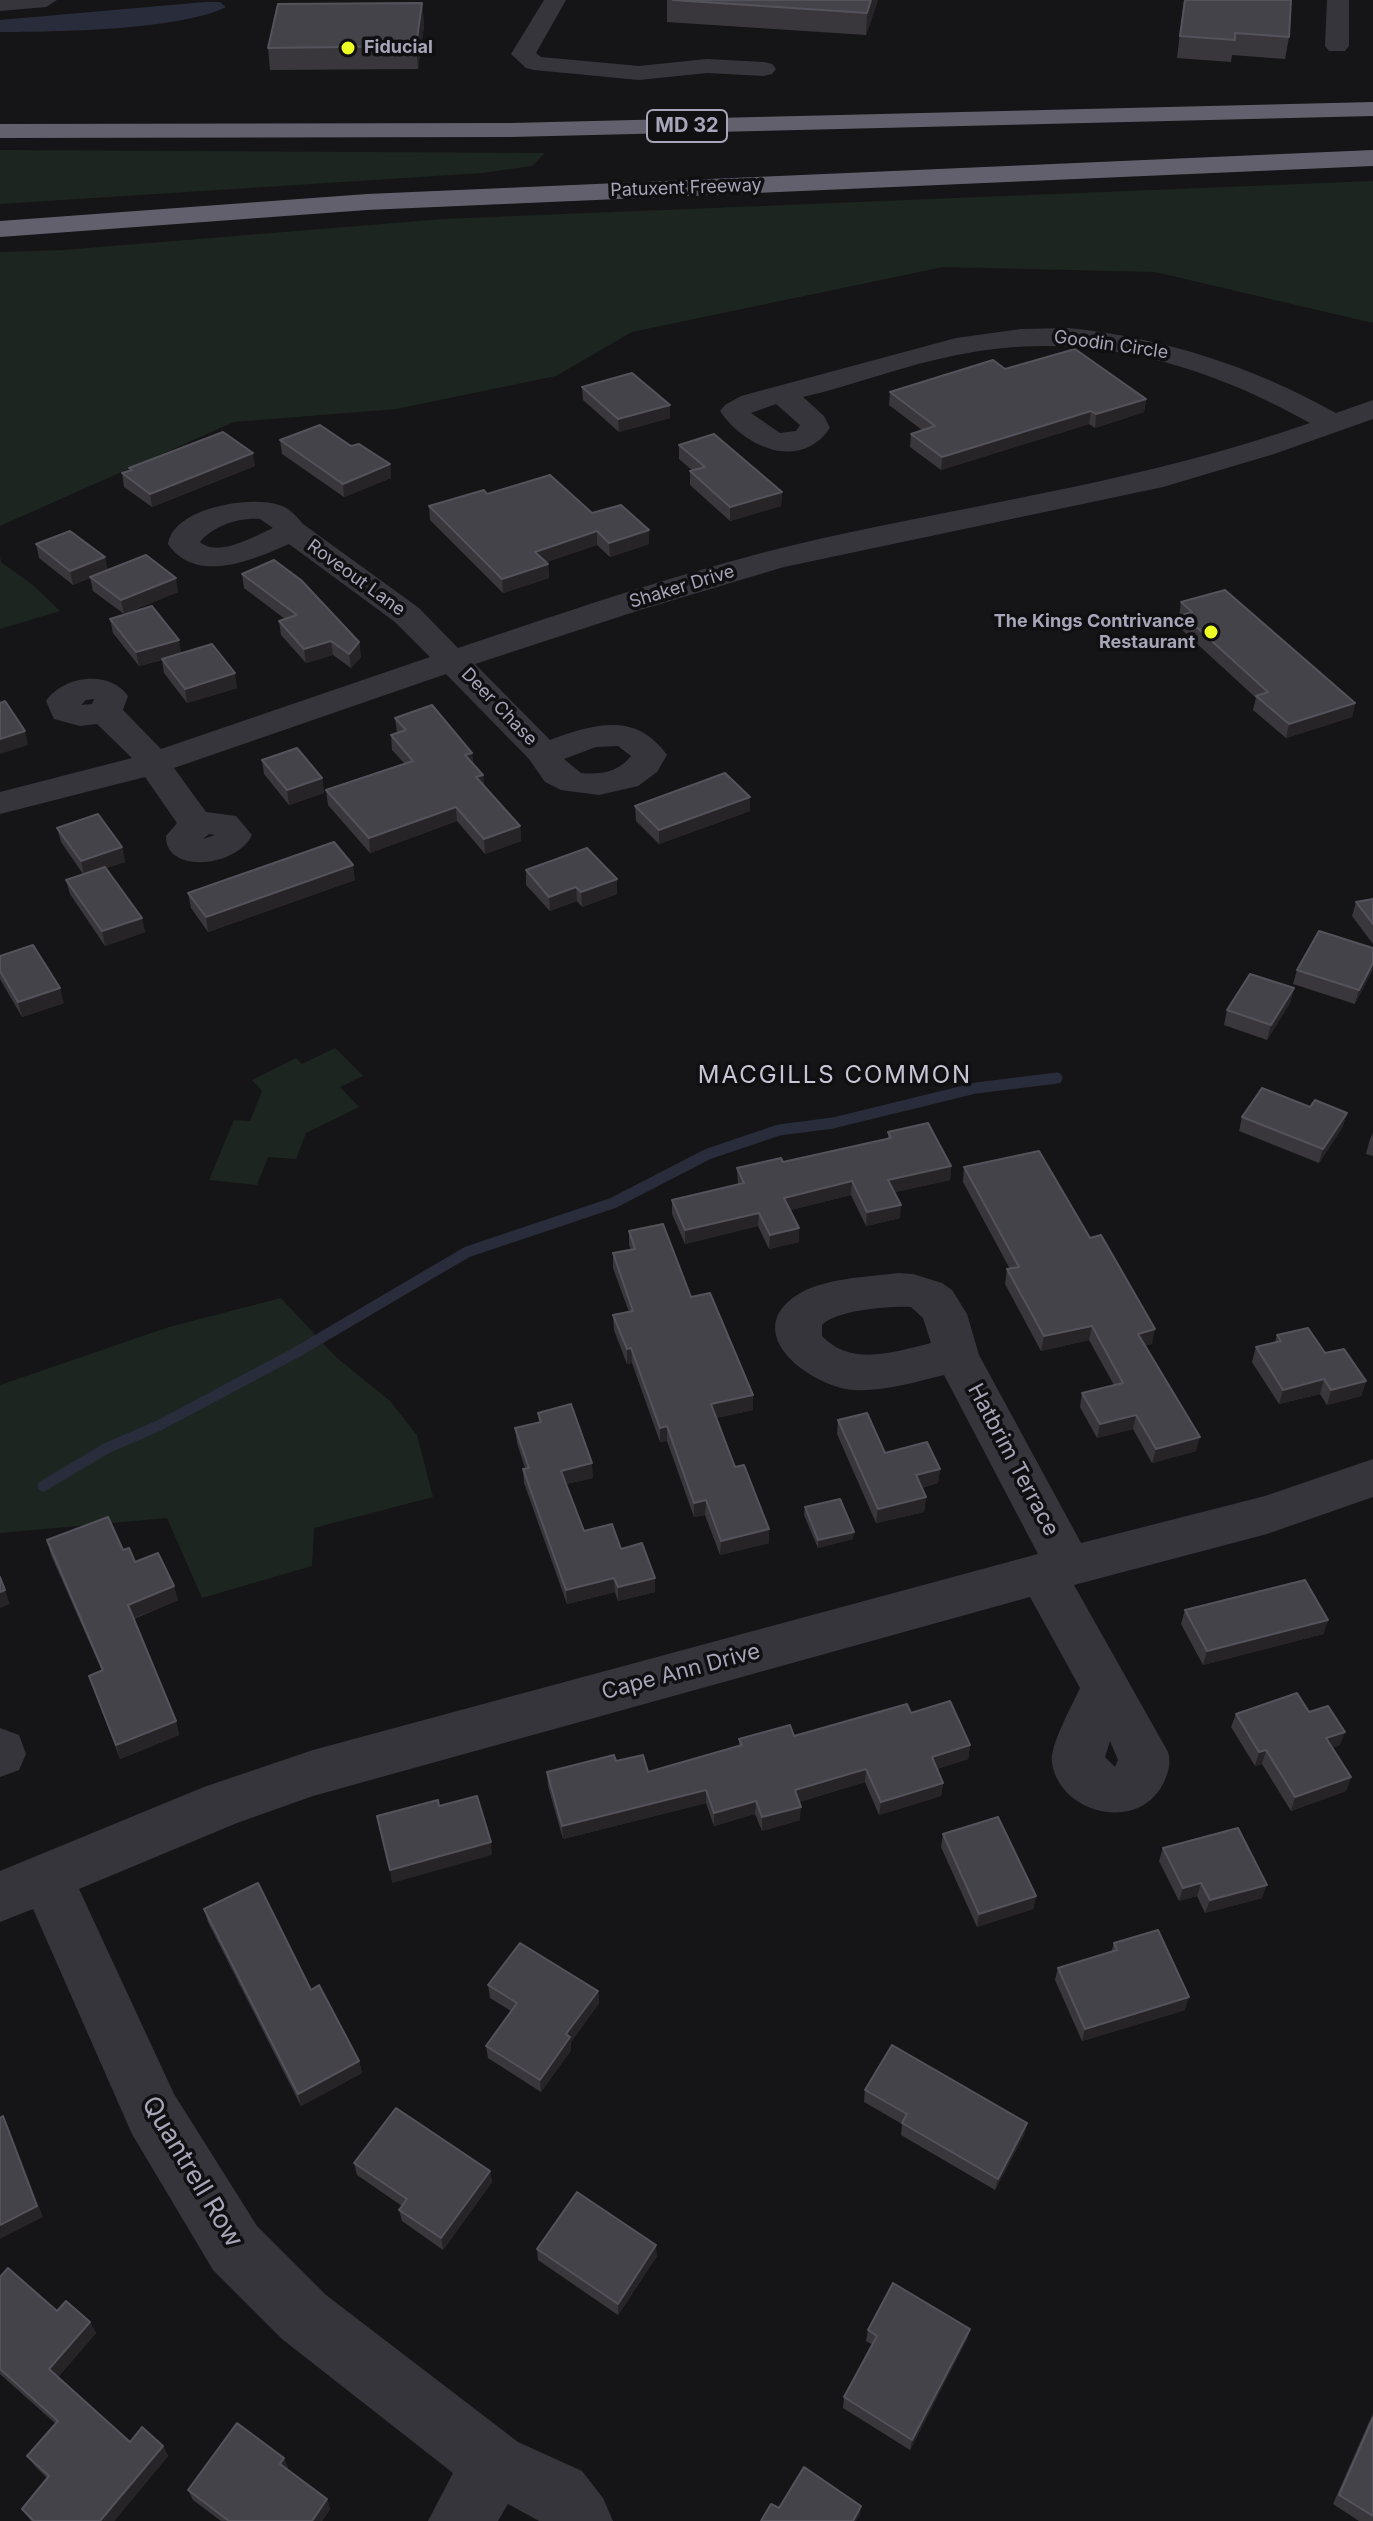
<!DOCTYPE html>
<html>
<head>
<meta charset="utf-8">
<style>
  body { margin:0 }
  canvas { display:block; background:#151416 }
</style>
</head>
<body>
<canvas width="1373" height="2521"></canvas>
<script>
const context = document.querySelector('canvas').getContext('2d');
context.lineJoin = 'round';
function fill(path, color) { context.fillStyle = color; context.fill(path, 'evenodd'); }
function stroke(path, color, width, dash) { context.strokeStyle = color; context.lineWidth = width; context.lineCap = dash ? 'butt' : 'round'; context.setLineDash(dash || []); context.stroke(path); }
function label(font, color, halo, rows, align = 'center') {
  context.font = font + ' Inter,sans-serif'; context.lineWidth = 7; context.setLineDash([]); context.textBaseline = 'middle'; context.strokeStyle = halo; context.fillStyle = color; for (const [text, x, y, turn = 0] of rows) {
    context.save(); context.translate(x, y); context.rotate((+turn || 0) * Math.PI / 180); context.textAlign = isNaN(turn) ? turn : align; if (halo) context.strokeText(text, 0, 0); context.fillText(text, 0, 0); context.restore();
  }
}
const green = new Path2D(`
  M0 150 545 153 532 166 482 173 0 204Z
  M1373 181V323L1155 272 943 267 632 332 556 376 396 409 234 422 0 526V252L64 250 443 219Z
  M0 556 1 562 33 585 60 611 0 629Z
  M335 1048 363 1076 340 1087 359 1107 306 1133 296 1159 268 1157 257 1185 209 1180 234 1120 250 1121 262 1091 252 1080 296 1058 302 1064Z
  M281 1298 336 1357 390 1401 417 1435 433 1497 314 1528 312 1566 202 1598 167 1518 0 1533V1385L169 1327Z`);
const water = new Path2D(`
  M205 2H220L226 7C181 30 54 32 0 32V20Z`);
const stream = new Path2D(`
  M43 1486 107 1448 158 1426 297 1352 467 1252 613 1203 708 1154 779 1130 833 1123 976 1088 1057 1078`);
const minor = new Path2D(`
  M0 0H57L46 7 0 11Z
  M544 0H566L536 53 541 57 639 66 707 59 764 62 772 64 776 69 772 74 764 76 707 73 639 80 534 70 526 68 511 54Z
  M1327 0H1349V46L1345 51H1329L1325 46Z
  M1068 328C1165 338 1251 366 1336 413L1373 400V419L1274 454 1163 487 784 567 640 610 475 664 550 740C593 724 636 711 667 755L657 772 638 786 599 795 561 790 545 782 529 759 446 674 174 768 206 812 236 816 252 835C236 868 165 874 166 836L177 823 145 777 0 814V792L132 758 97 724 80 726 54 719 46 701C63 676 109 669 128 696L123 710 161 749 430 657 395 622 289 544C253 560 196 585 168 544 173 508 250 495 279 505 290 508 296 516 303 524L419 608 458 648C577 608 697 567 819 539 986 502 1147 480 1310 423 1200 361 1082 329 957 355 905 365 855 385 803 397L824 416 830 428C800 472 744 447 720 411L725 405 741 396 956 338 1021 329ZM776 404 800 425 796 431 780 433 751 413ZM260 519 273 528C255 536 218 558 200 542 213 526 239 517 260 519ZM94 699 92 704 81 705 86 700ZM618 746 631 756C619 772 600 775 581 773L564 759 596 747ZM209 834 215 835 203 839Z
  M898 1273 913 1274 942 1283 952 1290 967 1314 979 1355 1081 1543 1265 1496 1373 1459V1497L1267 1534 1074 1585 1168 1752C1171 1763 1169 1771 1164 1782 1139 1834 1060 1814 1052 1763 1049 1746 1073 1704 1080 1688L1030 1597 313 1796 237 1823 79 1889 174 2094 257 2226 326 2295 518 2442 582 2471 603 2498 613 2521H539L508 2504 498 2521H428L453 2473 282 2339 213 2270 132 2134 33 1909 0 1922V1871L204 1787 313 1750 1038 1554 944 1375C915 1382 883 1392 853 1390 810 1386 739 1333 797 1295 823 1278 868 1277 898 1273ZM911 1307 923 1318 931 1343C894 1352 851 1367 822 1336V1325C836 1310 890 1306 911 1307ZM1110 1741 1118 1760 1115 1767 1105 1757Z
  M0 1728 19 1735 26 1754 19 1770 0 1777Z`);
const highway = new Path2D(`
  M1373 102V116L511 137 0 138V124L511 123Z
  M1373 150V166L367 210 0 237V221L367 194Z`);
const wall = new Path2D(`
  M667 0H878L866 35 667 22Z
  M1184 0 1289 37 1285 59 1232 55 1231 62 1177 58Z
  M422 3 424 25 418 69 270 70 268 48Z
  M1005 369 1146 399 1144 412 1095 428 1089 424 941 470 910 447 911 434 922 430 889 405 890 392Z
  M582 387 670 418 619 432 583 400Z
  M280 440 351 446 390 464 391 478 344 497 282 454Z
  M679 445 782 492 781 506 730 521 690 485V471H693L679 459Z
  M255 466 152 507 124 487 122 473 130 470 129 468Z
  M487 494 592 513 649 544 610 557 597 545 546 562 548 564 549 578 503 593 430 520 429 506Z
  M36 544 108 570 178 592 124 614 93 591 90 578 73 585 39 558Z
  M242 574 359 642 361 657 351 668 333 655 306 663 281 635 279 621 285 619 244 588Z
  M1181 602 1355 703 1352 717 1286 738 1253 710 1256 698 1181 629 1183 620 1179 616Z
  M110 619 181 653 237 688 187 703 164 673 162 660 139 666 113 633Z
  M395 718 472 753 473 764 483 775 484 785 520 826 521 841 485 854 457 821 370 853 328 805 326 790 405 764 392 750 391 735 397 733Z
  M262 760 322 778 324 793 289 805 264 774Z
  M635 806 750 811 659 844 636 821Z
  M57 828 122 847 125 862 106 868 145 932 105 946 70 894 66 880 83 874 61 842Z
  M526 870 617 879V894L582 907 577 901 550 911 526 885Z
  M355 880 208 932 191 908 188 893Z
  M1373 899V944L1352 916 1356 902Z
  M1373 948 1355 1004 1293 984 1297 970Z
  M0 956 64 1003 22 1017 0 979Z
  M1294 988 1290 1003 1267 1040 1224 1025 1227 1010Z
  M1310 1107 1347 1113 1342 1128 1319 1163 1239 1131 1242 1117Z
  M888 1132 951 1166 950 1180 895 1192 900 1218 866 1226 851 1195 790 1210 799 1228V1242L769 1249 758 1226 685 1244 672 1214V1200L738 1185 737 1168 783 1162 888 1139Z
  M1373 1133V1156L1366 1154 1370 1139Z
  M964 1167 1152 1344 1145 1345 1196 1451 1152 1463 1133 1429 1097 1438 1080 1407 1082 1393 1114 1385 1089 1340 1041 1351 1005 1284 1007 1269H1010L963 1182Z
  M629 1231 691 1297 753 1395V1410L716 1418 735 1467 769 1529V1543L720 1555 705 1515 694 1517 667 1441 660 1442 632 1363 627 1364 614 1330 613 1315 629 1312 613 1268V1253L631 1250 629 1245Z
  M1277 1335 1325 1353 1366 1381 1361 1396 1327 1405 1320 1394 1279 1404 1252 1362 1256 1347 1275 1342Z
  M538 1413 593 1478 566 1484 584 1531 621 1549 655 1592 618 1601 615 1592 567 1604 524 1483 523 1469 525 1468 517 1443 515 1428 539 1423Z
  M838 1420 885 1453 940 1469 938 1483 921 1488 926 1497 924 1512 876 1523 837 1434Z
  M805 1507 853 1539 818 1548 804 1515Z
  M47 1540 135 1562 178 1600 134 1619 176 1721 179 1735 120 1759 89 1676 102 1671 51 1555Z
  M1185 1610 1328 1620 1323 1634 1203 1665 1181 1624Z
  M1309 1712 1340 1745 1332 1748 1351 1777 1346 1791 1291 1811 1262 1764 1255 1766 1231 1727 1236 1714Z
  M911 1713 970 1745 968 1759 937 1769 943 1783 941 1796 879 1815 865 1782 799 1802 800 1820 762 1831 755 1814 714 1826 706 1803 563 1839 548 1786 547 1772 616 1761 648 1772 739 1746V1739L794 1736Z
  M943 1834 1036 1896 1033 1909 977 1927 941 1847Z
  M1163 1848 1262 1898 1205 1913 1197 1896 1179 1901 1159 1861Z
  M204 1909 311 1990 359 2061 362 2073 301 2106 208 1922Z
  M1114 1943 1185 2010 1082 2041 1055 1980 1058 1968 1111 1952Z
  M488 1985 598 1991 599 2003 571 2042V2050L541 2092 488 2058 486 2046 511 2011 490 1998Z
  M865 2090 1027 2123 1024 2135 995 2190 901 2135 902 2124 864 2102Z
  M354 2163 490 2171 492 2182 443 2250 402 2221 399 2210 402 2206 357 2175Z
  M537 2249 657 2256 618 2315 538 2260Z
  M0 2277 57 2311 90 2322 96 2333 58 2377 130 2442 163 2446 168 2456 114 2521H31L22 2509 47 2478 34 2465 27 2456 56 2424 0 2374Z
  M970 2329 967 2339 910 2450 843 2408 844 2397 873 2345 866 2341 868 2330Z
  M1373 2413V2521H1359L1333 2504Z
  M284 2458 288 2468 287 2469 327 2499 330 2509 322 2521H221L193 2500 188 2490Z`);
const shadedWall = new Path2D(`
  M871 0H878L866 35 867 13Z
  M422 3 424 25 418 69 416 46Z
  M1146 399 1144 412 1095 428 1096 414Z
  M670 405V418L619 432 618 419Z
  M1091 411 1089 424 941 470 942 457Z
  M253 453 255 466 152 507 150 494Z
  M390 464 391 478 344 497 343 484Z
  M782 492 781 506 730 521V507Z
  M649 530V544L610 557 609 543Z
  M597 531V545L536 566 535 552Z
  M105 557 108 571 73 585 70 571Z
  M548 564 549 578 503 593 502 579Z
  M176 578 178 592 124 614 121 600Z
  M179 640 181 654 139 666 136 652Z
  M331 641 333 655 306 663 304 649Z
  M359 642 361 657 351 668 349 654Z
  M235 673 237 688 187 703 185 689Z
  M1355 703 1352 717 1286 738 1289 724Z
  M25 731 28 745 0 754V739Z
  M472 753 473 767 465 755Z
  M483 775 484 789 476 777Z
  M322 778 324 793 289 805 287 790Z
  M750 797V811L659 844V830Z
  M456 807 457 821 370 853 369 838Z
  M520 826 521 841 485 854 484 839Z
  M122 847 125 862 84 876 81 861Z
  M353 865 355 880 208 932 206 917Z
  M617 879V894L582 907 581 892Z
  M576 887 577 901 550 911 549 897Z
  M142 918 145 932 105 946 102 931Z
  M1373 963V970L1355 1004 1359 990Z
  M60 988 64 1003 22 1017 18 1002Z
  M1294 988 1290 1003 1267 1040 1271 1025Z
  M1347 1113 1342 1128 1319 1163 1323 1149Z
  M951 1166 950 1180 887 1194 888 1180Z
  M852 1181 851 1195 783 1212 784 1198Z
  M901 1205 900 1218 866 1226 867 1212Z
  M759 1213 758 1226 685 1244V1230Z
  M799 1228V1242L769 1249 770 1235Z
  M1092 1326 1089 1340 1041 1351 1044 1336Z
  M1155 1329 1152 1344 1135 1348 1138 1334Z
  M631 1348 632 1363 627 1364V1349Z
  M1324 1379 1320 1394 1279 1404 1283 1390Z
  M1366 1381 1361 1396 1327 1405 1331 1390Z
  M753 1395V1410L711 1419V1404Z
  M1136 1415 1133 1429 1097 1438 1100 1424Z
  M667 1426V1441L660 1442V1428Z
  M1200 1437 1196 1451 1152 1463 1156 1449Z
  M592 1463 593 1478 562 1485 561 1471Z
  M940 1469 938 1483 914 1489 916 1475Z
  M926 1497 924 1512 876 1523 878 1509Z
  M706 1500 705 1515 694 1517V1503Z
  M769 1529V1543L720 1555 721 1541Z
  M854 1532 853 1539 818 1548V1540Z
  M614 1578 615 1592 567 1604 566 1590Z
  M655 1578V1592L618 1601V1587Z
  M174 1586 178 1600 132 1619 128 1605Z
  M5 1590 10 1604 0 1608V1592Z
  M1328 1620 1323 1634 1203 1665 1207 1651Z
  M176 1721 179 1735 120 1759 116 1745Z
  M1345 1732 1340 1745 1321 1752 1326 1738Z
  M970 1745 968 1759 930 1771 932 1757Z
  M1266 1750 1262 1764 1255 1766 1259 1752Z
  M866 1769 865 1782 794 1803 795 1790Z
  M1351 1777 1346 1791 1291 1811 1295 1797Z
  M943 1783 941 1796 879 1815 881 1802Z
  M706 1790V1803L563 1839 562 1826Z
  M756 1801 755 1814 714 1826V1813Z
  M801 1807 800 1820 762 1831V1817Z
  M491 1842 492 1855 392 1883 390 1870Z
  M1201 1883 1197 1896 1179 1901 1183 1888Z
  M1267 1885 1262 1898 1205 1913 1210 1900Z
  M1036 1896 1033 1909 977 1927 979 1914Z
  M598 1991 599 2003 571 2042V2050L541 2092 540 2080 566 2034Z
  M1189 1997 1185 2010 1082 2041 1085 2029Z
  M359 2061 362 2073 301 2106 298 2094Z
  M3 2116 9 2128 43 2217 0 2239Z
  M1027 2123 1024 2135 995 2190 998 2179Z
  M490 2171 492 2182 443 2250 441 2238Z
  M656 2245 657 2256 618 2315V2304Z
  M90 2322 96 2333 55 2380 49 2369Z
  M970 2329 967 2339 910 2450 912 2440Z
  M163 2446 168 2456 114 2521H100Z
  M284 2458 288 2468 283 2474 280 2464Z
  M327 2499 330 2509 322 2521H312Z
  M861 2506 860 2515 856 2521H853Z`);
const building = new Path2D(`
  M673 0H871L867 13Z
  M1185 0H1291L1289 37 1235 33V40L1180 36Z
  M422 3 416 46 268 48 278 4Z
  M1075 349 1146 399 1096 414 1091 411 942 457 911 434 935 426 890 392 993 360 1005 369Z
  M632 373 670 405 618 419 582 387Z
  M320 425 351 446 359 444 390 464 343 484 280 440Z
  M223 432 253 453 150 494 122 473 132 470 129 468Z
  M714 434 782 492 730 507 690 471 705 467 679 445Z
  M550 475 592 513 621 505 649 530 609 543 597 531 535 552 548 564 502 579 429 506 484 490 487 494Z
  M70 531 105 557 70 571 36 544Z
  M146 555 176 578 121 600 90 577Z
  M274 560 301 580 359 642 349 654 331 641 304 649 279 621 297 615 242 574Z
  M1225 590 1355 703 1289 724 1256 696 1268 692 1183 615 1192 612 1181 602Z
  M152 606 179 640 136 652 110 619Z
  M212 644 235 673 185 689 162 659Z
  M5 701 25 731 0 739V703Z
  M432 705 472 753 465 755 483 775 476 777 520 826 484 839 456 807 369 838 326 790 413 761 391 735 406 730 395 718Z
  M297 748 322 778 287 790 262 760Z
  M725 773 750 797 659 830 635 806Z
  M98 814 122 847 81 861 57 828Z
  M334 842 353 865 206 917 188 893Z
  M587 848 617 879 581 892 576 887 549 897 526 870Z
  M105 867 142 918 102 931 66 880Z
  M1373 899V924L1356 902Z
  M1319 931 1373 948V963L1359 990 1297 970Z
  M33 945 60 988 18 1002 0 971V956Z
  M1250 974 1294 988 1271 1025 1227 1010Z
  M1262 1088 1310 1107 1315 1100 1347 1113 1323 1149 1242 1117Z
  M928 1123 951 1166 888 1180 901 1205 867 1212 852 1181 784 1198 799 1228 770 1235 759 1213 685 1230 672 1200 744 1183 737 1168 781 1158 783 1162 891 1138 888 1132Z
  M1039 1151 1090 1238 1101 1235 1155 1329 1138 1334 1200 1437 1156 1449 1136 1415 1100 1424 1082 1393 1123 1383 1092 1326 1044 1336 1007 1269 1019 1267 964 1167Z
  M663 1224 691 1297 710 1293 753 1395 711 1404 735 1467 744 1465 769 1529 721 1541 706 1500 694 1503 667 1426 660 1428 631 1348 627 1349 613 1315 633 1311 613 1253 635 1249 629 1231Z
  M1308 1328 1325 1353 1344 1349 1366 1381 1331 1390 1324 1379 1283 1390 1256 1347 1281 1341 1277 1335Z
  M571 1404 592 1463 561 1471 584 1531 612 1524 621 1549 642 1543 655 1578 618 1587 614 1578 566 1590 523 1469 529 1468 515 1428 541 1422 538 1413Z
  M867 1413 885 1453 927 1442 940 1469 916 1475 926 1497 878 1509 838 1420Z
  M840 1499 854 1532 818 1540 805 1507Z
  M108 1517 123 1550 129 1548 135 1562 158 1553 174 1586 128 1605 176 1721 116 1745 89 1676 103 1670 47 1540Z
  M0 1577 5 1590 0 1592Z
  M1305 1580 1328 1620 1207 1651 1185 1610Z
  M1297 1693 1309 1712 1328 1706 1345 1732 1326 1738 1351 1777 1295 1797 1266 1750 1259 1752 1236 1714Z
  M950 1701 970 1745 932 1757 943 1783 881 1802 866 1769 795 1790 801 1807 762 1817 756 1801 714 1813 706 1790 562 1826 547 1772 614 1755 616 1761 643 1755 648 1772 742 1745 739 1739 790 1725 794 1736 907 1704 911 1713Z
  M477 1796 491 1842 390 1870 377 1816 438 1800 439 1806Z
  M998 1817 1036 1896 979 1914 943 1834Z
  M1238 1828 1267 1885 1210 1900 1201 1883 1183 1888 1163 1848Z
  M258 1883 311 1990 319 1985 359 2061 298 2094 204 1909Z
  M1158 1930 1189 1997 1085 2029 1058 1968 1117 1950 1114 1943Z
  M520 1943 598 1991 566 2034 570 2037 540 2080 486 2046 517 2003 488 1985Z
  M892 2045 1027 2123 998 2179 902 2123 907 2114 865 2090Z
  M396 2108 490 2171 441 2238 399 2210 407 2199 354 2163Z
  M3 2116 37 2206 0 2225V2118Z
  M577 2192 656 2245 618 2304 537 2249Z
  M8 2268 57 2311 66 2301 90 2322 49 2369 130 2442 142 2427 163 2446 100 2521H34L22 2509 49 2476 27 2456 58 2421 0 2369V2277Z
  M893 2283 970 2329 912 2440 844 2397 877 2336 868 2330Z
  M1373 2418V2516L1339 2495Z
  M237 2423 284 2458 280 2464 327 2499 312 2521H229L188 2490Z
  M804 2467 861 2506 853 2521H761L771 2504 779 2508Z`);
const markers = [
  [348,48,8,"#edff24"],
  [1211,632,8,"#edff24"]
];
const farPoinames = [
  ["Fiducial",364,48],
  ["The Kings Contrivance",1195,622,"right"],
  ["Restaurant",1195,643,"right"]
];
const farStreetnames = [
  ["Patuxent Freeway",686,188,-2],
  ["Goodin Circle",1111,345,8],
  ["Roveout Lane",356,578,36],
  ["Shaker Drive",682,587,-17],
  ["Deer Chase",499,707,46]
];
const shields = [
  [687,126,80]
];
const shieldNames = [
  ["MD 32",687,126]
];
const streetNames = [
  ["Hatbrim Terrace",1013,1460,62],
  ["Cape Ann Drive",681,1672,-15]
];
const neighbourhoodNames = [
  ["MACGILLS COMMON",835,1076]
];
const nearStreetnames = [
  ["Quantrell Row",192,2172,59]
];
fill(green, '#1c2520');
fill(water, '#292c3b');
stroke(stream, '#292c3b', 11);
fill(minor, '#37353c');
fill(highway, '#62606d');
fill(wall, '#39373c');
fill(shadedWall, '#262427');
fill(building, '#45434a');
stroke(building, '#54525b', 2);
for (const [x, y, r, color] of markers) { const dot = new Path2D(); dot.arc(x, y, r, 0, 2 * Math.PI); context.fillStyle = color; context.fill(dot); stroke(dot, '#100f11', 3); }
label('bold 18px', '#a7a5b8', '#100f11', farPoinames, 'left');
label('18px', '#a7a5b8', '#100f11', farStreetnames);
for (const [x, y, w] of shields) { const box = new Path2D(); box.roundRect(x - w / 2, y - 16, w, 32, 6); context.fillStyle = '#100f11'; context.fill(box); stroke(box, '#a7a5b8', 2); }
label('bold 20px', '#a7a5b8', null, shieldNames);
label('22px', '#a7a5b8', '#100f11', streetNames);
context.letterSpacing = '2px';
label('24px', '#c8c6d4', '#100f11', neighbourhoodNames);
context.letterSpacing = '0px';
label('26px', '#a7a5b8', '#100f11', nearStreetnames);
</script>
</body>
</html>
